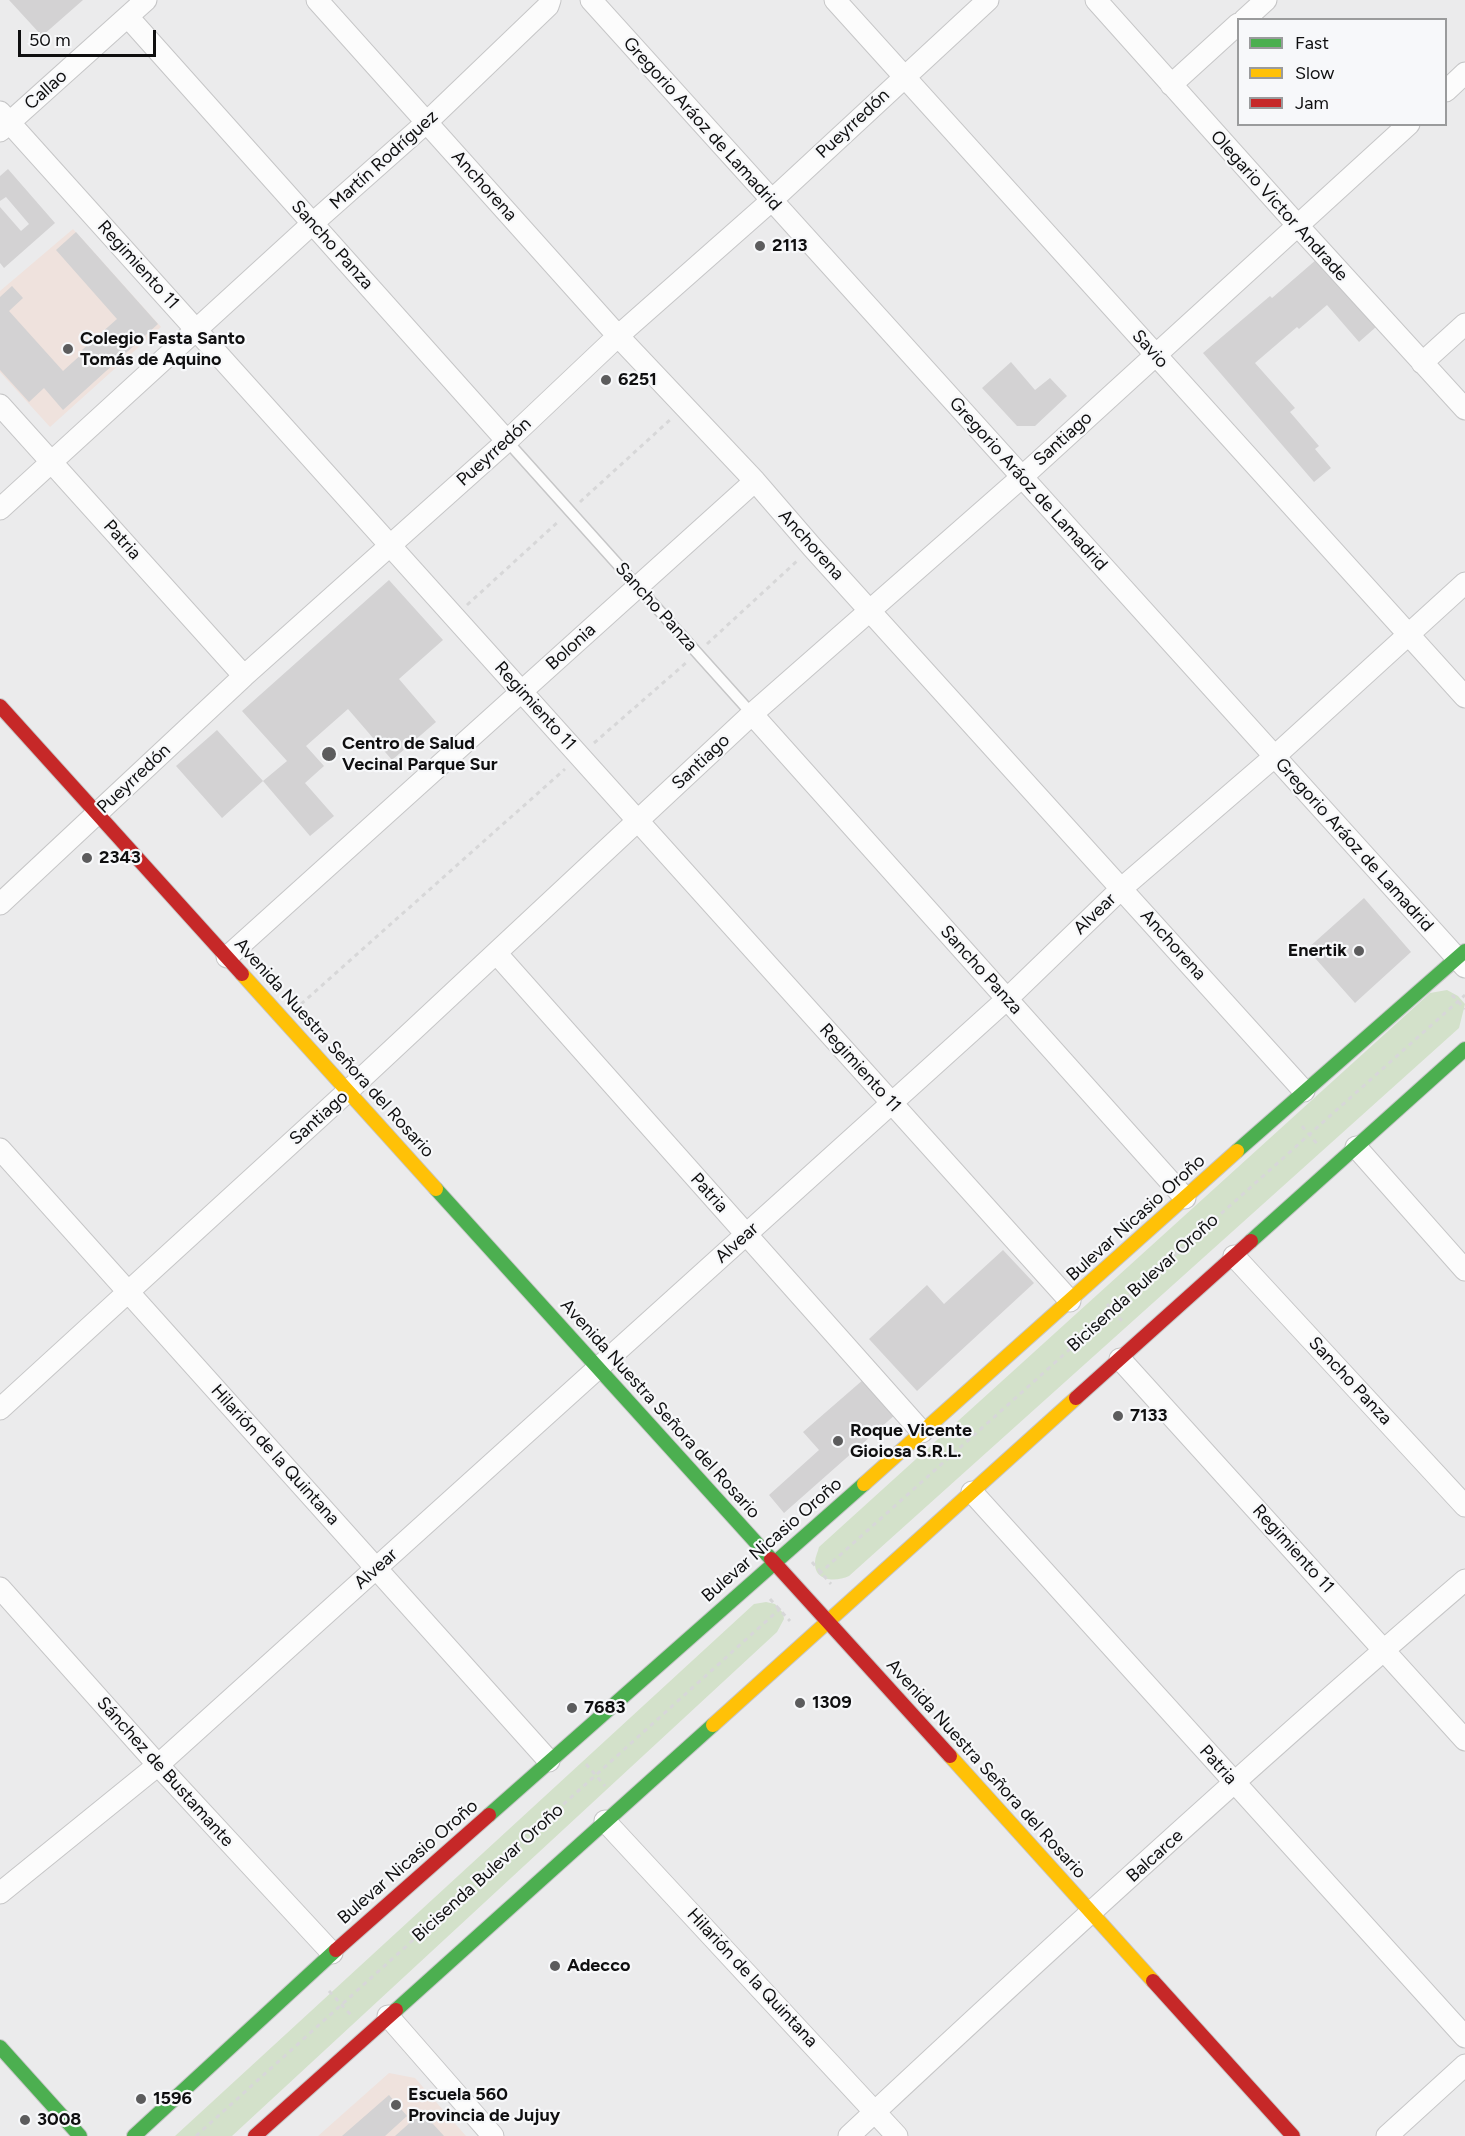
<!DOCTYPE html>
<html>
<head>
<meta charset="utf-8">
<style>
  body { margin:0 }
  #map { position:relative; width:1465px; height:2136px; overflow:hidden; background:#ebebec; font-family:Figtree,sans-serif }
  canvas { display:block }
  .legend { position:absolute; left:1237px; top:18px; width:210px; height:108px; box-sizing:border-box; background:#f7f8fa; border:2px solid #9a9b9c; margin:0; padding:8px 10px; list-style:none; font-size:18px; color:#0f0f10 }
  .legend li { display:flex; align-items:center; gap:12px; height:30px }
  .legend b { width:30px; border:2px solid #9a9b9c }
  .scale { position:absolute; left:18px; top:30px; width:138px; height:27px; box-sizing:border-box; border:3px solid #0f0f10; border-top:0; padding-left:8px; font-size:18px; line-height:21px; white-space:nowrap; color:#0f0f10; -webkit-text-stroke:4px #f7f8fa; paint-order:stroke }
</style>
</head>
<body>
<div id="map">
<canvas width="1465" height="2136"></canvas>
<ul class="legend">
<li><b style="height:8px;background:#4caf50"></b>Fast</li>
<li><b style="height:8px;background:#ffc107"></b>Slow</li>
<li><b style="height:8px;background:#c62828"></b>Jam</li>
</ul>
<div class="scale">50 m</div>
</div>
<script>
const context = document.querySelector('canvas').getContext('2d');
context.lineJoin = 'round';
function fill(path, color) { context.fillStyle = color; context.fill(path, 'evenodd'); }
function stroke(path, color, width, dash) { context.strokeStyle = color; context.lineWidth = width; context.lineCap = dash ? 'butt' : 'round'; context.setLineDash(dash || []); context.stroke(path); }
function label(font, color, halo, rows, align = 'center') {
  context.font = font + ' Figtree,sans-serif'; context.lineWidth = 4.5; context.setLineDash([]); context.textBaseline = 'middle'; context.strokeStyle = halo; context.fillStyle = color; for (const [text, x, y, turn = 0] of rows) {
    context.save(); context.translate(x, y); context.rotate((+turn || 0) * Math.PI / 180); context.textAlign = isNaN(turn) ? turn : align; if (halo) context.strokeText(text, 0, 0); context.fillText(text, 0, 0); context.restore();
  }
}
const education = new Path2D(`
  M73 229 161 327 50 427 0 372V291Z
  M389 2073 415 2078 466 2136H318Z`);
const green = new Path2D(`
  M1447 990 1458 996 1465 1004 1459 1028 849 1576C836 1582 814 1582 815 1562 815 1557 818 1552 819 1547L1430 993Z
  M766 1602 775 1604 783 1613 784 1619 777 1632 232 2136H175L754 1604Z`);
const building = new Path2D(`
  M9 0H83L42 36Z
  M8 169 55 223 4 268 0 263V207L21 231 29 224 6 197 0 201V176Z
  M76 232 158 324 63 410 44 388 29 402 0 370V297L12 286 23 298 9 311 63 371 84 352 82 350 117 319 56 250Z
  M1317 259 1376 327 1359 342 1327 305 1299 329 1297 327 1255 363 1295 408 1290 412 1319 446 1315 449 1331 468 1314 482 1203 353 1270 296 1272 298Z
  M1011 362 1035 390 1050 378 1067 396 1035 426H1017L982 388Z
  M389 580 443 640 399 679 436 722 392 760 348 709 306 746 324 766 305 783 334 816 310 836 263 781 287 761 242 711Z
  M217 730 263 781 222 818 176 766Z
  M1364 898 1411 952 1355 1003 1307 949Z
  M1003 1250 1034 1283 917 1391 869 1339 927 1285 944 1304Z
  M864 1379 896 1414 784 1513 769 1495 819 1450 803 1432Z
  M389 2095 407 2116 385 2136H342Z
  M422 2112 444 2136H395Z`);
const path = new Path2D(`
  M580 502 671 419
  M467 605 560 520
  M707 644 797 561
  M594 743 687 662
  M1452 995 1465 1009
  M301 1004 565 769
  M1302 1126 1319 1146
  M1107 1304 1123 1322
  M812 1562 831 1584
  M819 1574 1465 995
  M770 1599 790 1621
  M586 1764 605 1786
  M329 1991 351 2015
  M196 2136 783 1606`);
const lane = new Path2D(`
  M507 441 752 714`);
const street = new Path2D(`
  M317 0 618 336 755 481 812 547 1304 1091
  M591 0 1465 967
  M835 0 1465 697
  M1096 0 1299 227 1465 409
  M128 17 507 441
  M1244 20 1266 0
  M1171 85 1238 24
  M1446 91 1465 73
  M0 112 1070 1301
  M0 131 146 0
  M1422 363 1465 324
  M0 405 244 676
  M0 509 313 223 427 122 548 6 550 0
  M752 714 1185 1198
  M0 904 244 676 507 441 618 336 771 201 988 0
  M497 954 922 1432
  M227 957 755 481
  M1356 1147 1465 1270
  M0 1149 549 1761
  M1234 1256 1465 1506
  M1120 1359 1465 1740
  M0 1409 348 1091 752 714 1022 477 1409 124
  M972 1492 1465 2037
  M0 1588 158 1765 332 1953
  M605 1821 897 2136
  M0 1893 158 1765 1007 999 1122 888 1274 757 1465 583
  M388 2016 493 2136
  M849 2136C1051 1947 1255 1760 1465 1580
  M1387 2136 1465 2065`);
const fast = new Path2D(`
  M1237 1151 1465 951
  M436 1189 771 1559
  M1251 1241 1465 1049
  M489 1815 864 1484
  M396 2010 713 1725
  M0 2047 80 2136
  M134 2136 336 1950`);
const slow = new Path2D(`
  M242 974 436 1189
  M864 1484 1237 1151
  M713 1725 1076 1398
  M950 1756 1153 1981`);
const jam = new Path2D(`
  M0 706 242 974
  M1076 1398 1251 1241
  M771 1559 950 1756
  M336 1950 489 1815
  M1153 1981 1293 2136
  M255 2136 396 2010`);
const markers = [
  [760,246,6,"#5c5c5d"],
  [68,349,6,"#5c5c5d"],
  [606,380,6,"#5c5c5d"],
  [329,754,8,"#5c5c5d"],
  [87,858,6,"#5c5c5d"],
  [1359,951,6,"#5c5c5d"],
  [1118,1416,6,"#5c5c5d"],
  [838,1441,6,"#5c5c5d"],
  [800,1703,6,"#5c5c5d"],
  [572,1708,6,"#5c5c5d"],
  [555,1966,6,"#5c5c5d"],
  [141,2099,6,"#5c5c5d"],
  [396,2105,6,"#5c5c5d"],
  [25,2120,6,"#5c5c5d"]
];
const streetNames = [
  ["Callao",46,90,-42],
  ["Gregorio Aráoz de Lamadrid",702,124,48],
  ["Pueyrredón",853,124,-43],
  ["Martín Rodríguez",384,160,-42],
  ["Anchorena",484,186,48],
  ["Olegario Victor Andrade",1279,206,48],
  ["Sancho Panza",332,245,48],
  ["Regimiento 11",138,265,48],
  ["Savio",1150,349,48],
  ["Santiago",1063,439,-42],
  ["Pueyrredón",494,452,-42],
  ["Gregorio Aráoz de Lamadrid",1028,484,48],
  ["Patria",122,540,48],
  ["Anchorena",811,545,48],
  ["Sancho Panza",656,607,48],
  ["Bolonia",571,647,-42],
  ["Regimiento 11",535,706,48],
  ["Santiago",701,762,-43],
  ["Pueyrredón",134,779,-43],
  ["Gregorio Aráoz de Lamadrid",1354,845,48],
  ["Alvear",1095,914,-44],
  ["Anchorena",1173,945,48],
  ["Sancho Panza",981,970,48],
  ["Avenida Nuestra Señora del Rosario",334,1048,48],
  ["Regimiento 11",860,1068,48],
  ["Santiago",319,1118,-42],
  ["Patria",709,1193,48],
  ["Bulevar Nicasio Oroño",1136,1218,-42],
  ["Alvear",737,1243,-42],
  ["Bicisenda Bulevar Oroño",1143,1283,-42],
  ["Sancho Panza",1350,1381,47],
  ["Avenida Nuestra Señora del Rosario",660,1409,48],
  ["Hilarión de la Quintana",275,1455,48],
  ["Bulevar Nicasio Oroño",772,1540,-41],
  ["Regimiento 11",1293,1549,48],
  ["Alvear",376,1569,-42],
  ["Patria",1218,1765,48],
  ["Avenida Nuestra Señora del Rosario",986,1769,48],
  ["Sánchez de Bustamante",165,1772,48],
  ["Balcarce",1155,1856,-42],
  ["Bulevar Nicasio Oroño",408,1862,-41],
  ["Bicisenda Bulevar Oroño",488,1873,-42],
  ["Hilarión de la Quintana",752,1978,47]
];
const poiNames = [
  ["2113",772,246],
  ["Colegio Fasta Santo",80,339],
  ["Tomás de Aquino",80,360],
  ["6251",618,380],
  ["Centro de Salud",342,744],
  ["Vecinal Parque Sur",342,765],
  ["2343",99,858],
  ["Enertik",1347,951,"right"],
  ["7133",1130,1416],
  ["Roque Vicente",850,1431],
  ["Gioiosa S.R.L.",850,1452],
  ["1309",812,1703],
  ["7683",584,1708],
  ["Adecco",567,1966],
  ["Escuela 560",408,2095],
  ["Provincia de Jujuy",408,2116],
  ["1596",153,2099],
  ["3008",37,2120]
];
fill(education, '#efe2dd');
fill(green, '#d3e1ca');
fill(building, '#d3d2d3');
stroke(lane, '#c6c6c7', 13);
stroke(street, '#c6c6c7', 23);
stroke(fast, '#c6c6c7', 16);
stroke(slow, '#c6c6c7', 16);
stroke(jam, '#c6c6c7', 16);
stroke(path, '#d7d7d8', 3, [4.5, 4.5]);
stroke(lane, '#fcfcfc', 10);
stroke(street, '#fcfcfc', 21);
stroke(fast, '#4caf50', 14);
stroke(slow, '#ffc107', 14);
stroke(jam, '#c62828', 14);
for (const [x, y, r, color] of markers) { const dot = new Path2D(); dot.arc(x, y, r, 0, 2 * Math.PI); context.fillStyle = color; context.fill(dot); stroke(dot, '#f7f8fa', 2); }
label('18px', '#0f0f10', '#f7f8fa', streetNames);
label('bold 18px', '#0f0f10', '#f7f8fa', poiNames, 'left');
</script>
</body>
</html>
